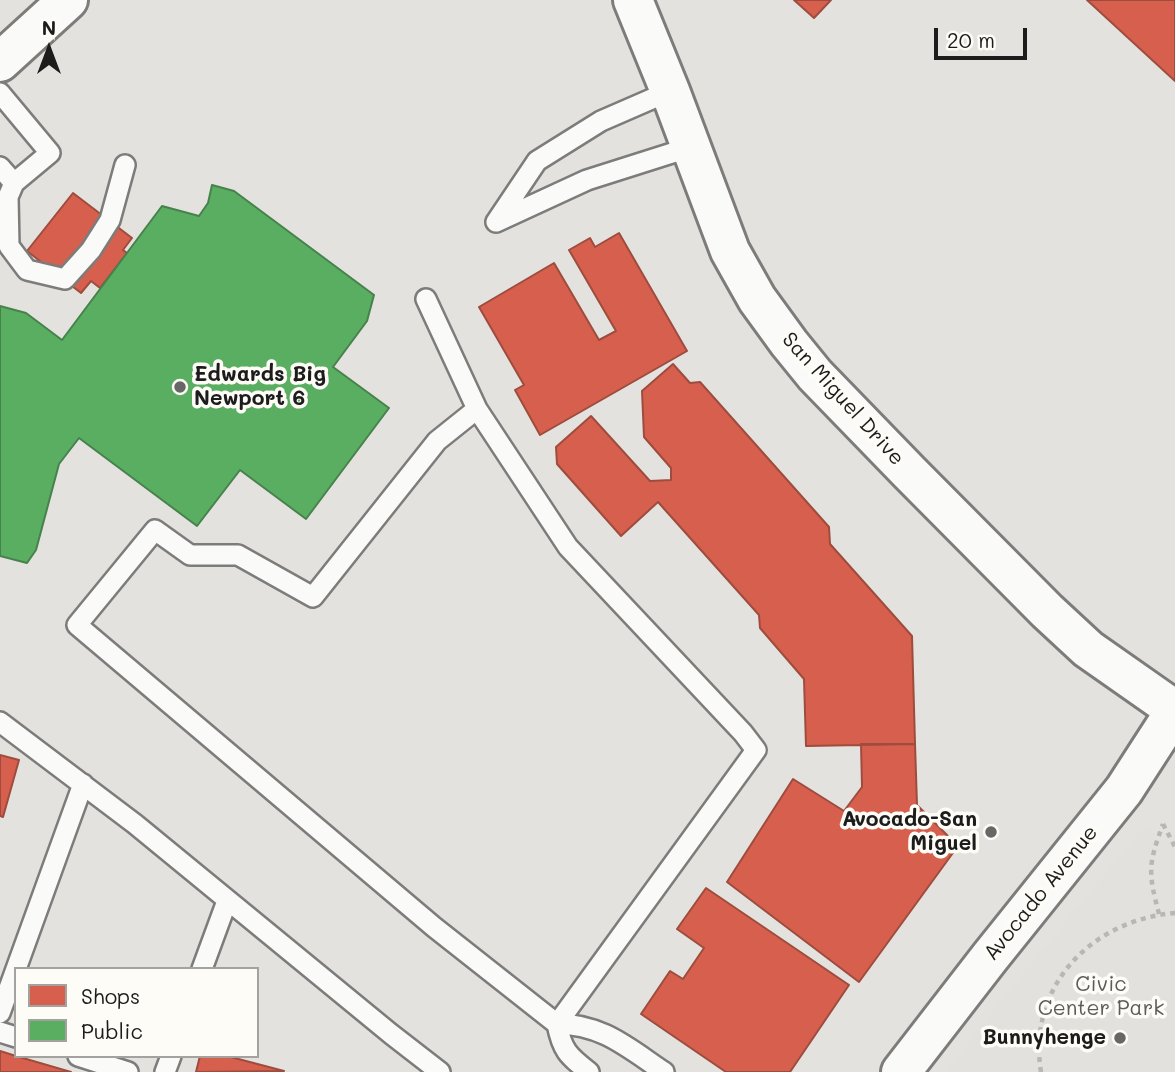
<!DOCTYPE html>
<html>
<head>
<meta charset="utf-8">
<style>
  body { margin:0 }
  #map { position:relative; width:1175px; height:1072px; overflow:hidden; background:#f3f2ef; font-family:Mali,sans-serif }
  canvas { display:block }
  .legend { position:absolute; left:14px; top:967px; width:245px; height:91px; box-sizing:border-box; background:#fdfcf7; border:2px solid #a3a29f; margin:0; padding:9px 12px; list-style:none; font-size:21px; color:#1c1c1c }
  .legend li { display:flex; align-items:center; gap:14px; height:35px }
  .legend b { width:35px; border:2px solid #a3a29f }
  .north { position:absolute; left:14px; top:14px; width:70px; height:70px; -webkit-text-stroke:5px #fdfcf7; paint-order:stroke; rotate:0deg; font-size:19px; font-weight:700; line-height:28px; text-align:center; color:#1c1c1c }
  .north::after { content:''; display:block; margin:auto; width:24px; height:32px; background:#1c1c1c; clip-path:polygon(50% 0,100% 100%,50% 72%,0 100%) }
  .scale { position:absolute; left:934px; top:28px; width:93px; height:32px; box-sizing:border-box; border:4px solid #1c1c1c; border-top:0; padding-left:9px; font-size:21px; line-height:24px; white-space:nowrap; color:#1c1c1c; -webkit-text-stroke:5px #fdfcf7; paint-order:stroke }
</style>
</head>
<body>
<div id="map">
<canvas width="1175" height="1072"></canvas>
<ul class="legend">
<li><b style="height:19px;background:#d6604d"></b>Shops</li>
<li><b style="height:19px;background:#5aae61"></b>Public</li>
</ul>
<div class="north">N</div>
<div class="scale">20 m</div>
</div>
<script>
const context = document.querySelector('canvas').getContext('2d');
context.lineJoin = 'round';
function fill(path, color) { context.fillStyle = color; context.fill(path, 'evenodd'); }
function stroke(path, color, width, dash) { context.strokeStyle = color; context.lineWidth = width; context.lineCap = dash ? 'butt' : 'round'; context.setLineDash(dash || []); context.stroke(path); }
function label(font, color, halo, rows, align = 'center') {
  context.font = font + ' Mali,sans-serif'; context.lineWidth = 7; context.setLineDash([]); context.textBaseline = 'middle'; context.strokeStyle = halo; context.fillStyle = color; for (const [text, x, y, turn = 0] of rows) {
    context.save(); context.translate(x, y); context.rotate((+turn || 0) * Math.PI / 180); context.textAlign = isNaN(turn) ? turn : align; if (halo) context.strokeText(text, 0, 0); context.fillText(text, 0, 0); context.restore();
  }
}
const built = new Path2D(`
  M0 0H1175V1072H0ZM16 969H257V1056H16Z`);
const green = new Path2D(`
  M1144 828H1149L1164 843 1173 835 1175 836V1072H948L990 1015Z`);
const shops = new Path2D(`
  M794 0H831L814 18Z
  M1087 0H1175V81Z
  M73 193 132 238 123 250 127 253 100 288 91 281 81 293 27 251Z
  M619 233 687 351 540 435 515 390 524 385 479 307 554 263 599 340 616 331 569 250 590 238 595 247Z
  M673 364 690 383 700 382 829 527 830 544 912 636 915 744 806 746 804 679 760 628 759 615 658 502 621 536 557 464 556 447 591 416 650 481 671 480V468L644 437 642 391Z
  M861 744H915L917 805 958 846 859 982 727 882 793 779 844 811 862 787Z
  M0 755 19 760 3 817 0 816Z
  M706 888 849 985 790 1072H726L641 1014 670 971 683 979 704 948 677 929Z
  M0 1051 16 1056 71 1072H0Z
  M200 1056H227L284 1071 196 1072Z`);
const public = new Path2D(`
  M212 185 234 191 374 295 367 321 333 367 389 408 306 519 240 470 197 526 79 438 59 464 36 550 27 563 0 556V306L26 313 62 340 162 206 199 216 208 203Z`);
const path = new Path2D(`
  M1163 824 1175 847
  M1159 914C1148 872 1148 865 1163 824
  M1041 1072C1027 987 1091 920 1175 913`);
const service = new Path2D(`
  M0 93 50 153 14 183 8 197 9 246 27 270 65 279 91 250 110 220 125 165
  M0 167 14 183
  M496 222 537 161 601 121 670 91
  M496 222 587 180 691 147
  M426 299 477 409 568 547 743 733 756 750 557 1024C562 1050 568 1056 589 1072
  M477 409 437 441 313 597 238 555H190L155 530 77 625 434 927 557 1024C602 1024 628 1048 664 1072
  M0 722 135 824 391 1034 440 1072
  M16 969 83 784
  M202 969 227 901
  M0 1013 16 969
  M0 1032 16 1037
  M78 1056 128 1072
  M165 1072 171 1056`);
const tertiary = new Path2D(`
  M901 1072 990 957 1124 790 1175 711`);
const secondary = new Path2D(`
  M633 0 670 91 730 251 757 299 789 343 815 375 909 472 1047 611 1088 649 1175 710
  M0 62 68 0`);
const markers = [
  [180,387,7,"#676766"],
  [991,832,7,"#676766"],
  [1120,1038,7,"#676766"]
];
const poiNames = [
  ["Edwards Big",194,375,"left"],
  ["Newport 6",194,399,"left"],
  ["Avocado-San",977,820],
  ["Miguel",977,844],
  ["Bunnyhenge",1106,1038]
];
const streetNames = [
  ["San Miguel Drive",843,399,48],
  ["Avocado Avenue",1041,893,-51]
];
const parkNames = [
  ["Civic",1101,985],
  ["Center Park",1101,1009]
];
fill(built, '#e3e2de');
fill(green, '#e2e1dd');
fill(shops, '#d6604d');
stroke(shops, '#9e4c3e', 2);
fill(public, '#5aae61');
stroke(public, '#47824c', 2);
stroke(service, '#7d7c7b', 24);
stroke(tertiary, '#7d7c7b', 44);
stroke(secondary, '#7d7c7b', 44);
stroke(path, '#b8b7b6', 4.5, [5, 5]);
stroke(service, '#fafaf8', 19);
stroke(tertiary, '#fafaf8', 38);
stroke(secondary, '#fafaf8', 38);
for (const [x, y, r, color] of markers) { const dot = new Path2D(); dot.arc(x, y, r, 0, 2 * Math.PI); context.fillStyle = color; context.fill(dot); stroke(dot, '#fdfcf7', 2.5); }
label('bold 21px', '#1c1c1c', '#fdfcf7', poiNames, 'right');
label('21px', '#1c1c1c', '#fdfcf7', streetNames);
label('21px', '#5c5c5b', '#fdfcf7', parkNames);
</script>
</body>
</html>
